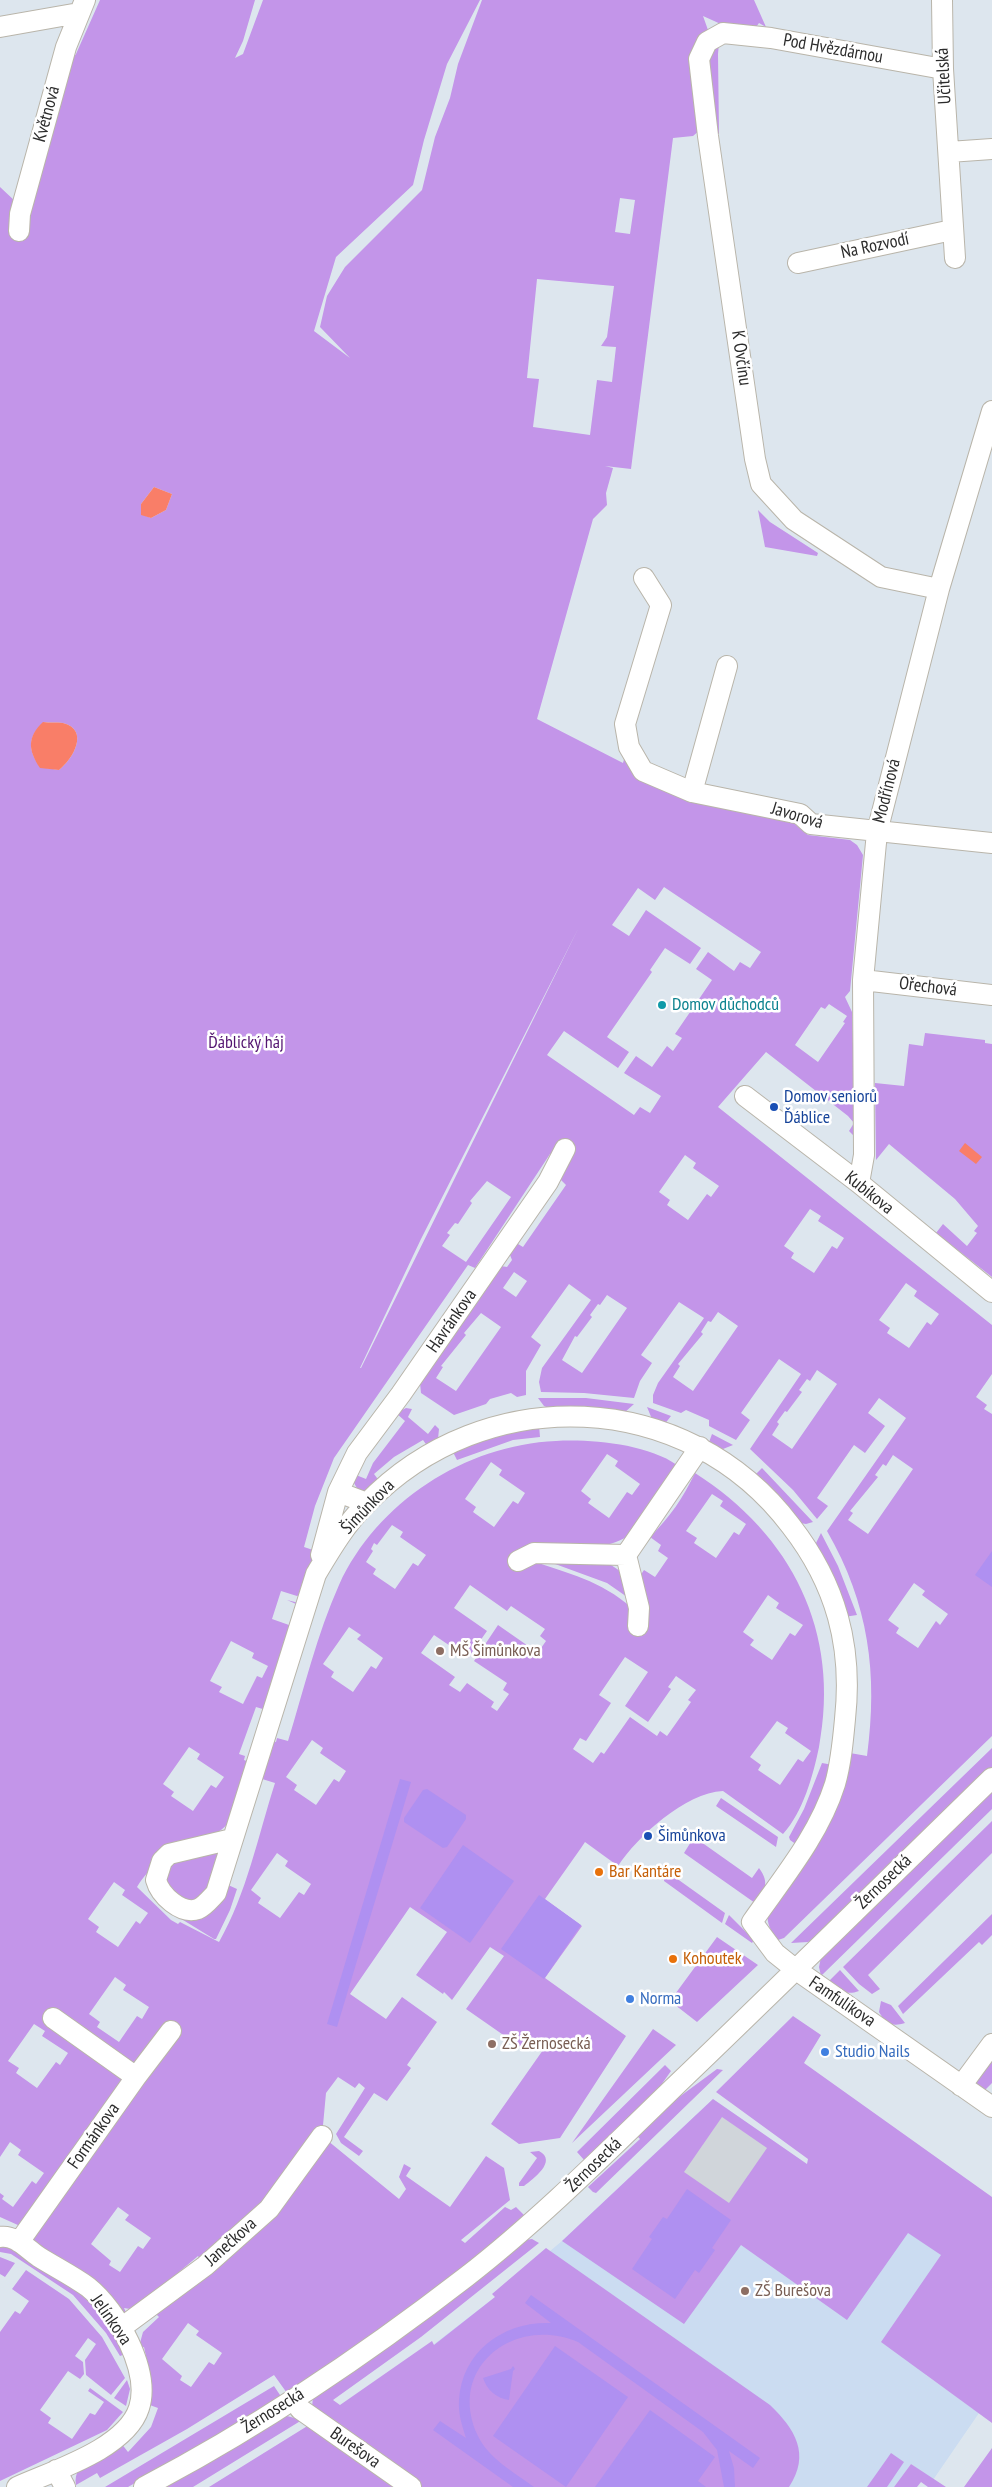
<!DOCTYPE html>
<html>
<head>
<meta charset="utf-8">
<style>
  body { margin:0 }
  canvas { display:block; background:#dde6ee }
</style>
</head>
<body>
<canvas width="992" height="2487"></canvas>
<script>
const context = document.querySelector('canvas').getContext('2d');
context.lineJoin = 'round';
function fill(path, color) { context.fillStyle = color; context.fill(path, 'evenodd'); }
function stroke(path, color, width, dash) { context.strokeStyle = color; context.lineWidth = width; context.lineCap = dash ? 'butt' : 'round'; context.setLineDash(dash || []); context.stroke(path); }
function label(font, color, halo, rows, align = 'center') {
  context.font = font + ' "PT Sans Narrow",sans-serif'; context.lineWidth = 5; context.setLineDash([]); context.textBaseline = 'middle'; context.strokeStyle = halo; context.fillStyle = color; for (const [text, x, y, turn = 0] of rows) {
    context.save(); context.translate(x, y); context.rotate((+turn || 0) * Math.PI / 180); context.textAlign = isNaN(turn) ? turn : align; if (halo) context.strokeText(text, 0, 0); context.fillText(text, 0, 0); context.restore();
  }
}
const education = new Path2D(`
  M713 2099 878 2214 992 2285 926 2375 979 2413 933 2480 911 2464 894 2487H457L433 2345 495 2297 562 2241Z`);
const green = new Path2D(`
  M100 0H255L243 41 235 58 243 54 263 0H480L447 64 424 140 413 185 336 257 314 331 350 358 320 327 327 296 345 267 422 190 435 137 450 98 458 64 482 0H754L766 27 759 23 754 30 723 25 703 16 708 30C678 56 703 96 700 130L693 136 673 138 631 469 605 466 613 468 606 493 607 505 593 519 537 719 623 763 626 752 643 773 689 794 790 820 808 835 850 840 857 845 863 855 850 991 845 997 852 1012 855 1115H857V1135L854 1136 849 1131 854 1123 848 1116 766 1052 718 1107 992 1325V1374L976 1397 987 1405 984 1409 992 1414V1736L784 1938 778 1940C771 1932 766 1923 768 1912 772 1896 795 1873 805 1858 827 1827 841 1790 850 1753L867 1756C878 1674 869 1604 827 1531L906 1418 879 1398 868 1413 885 1426 865 1453 854 1445 817 1498 828 1506 817 1519 793 1490 750 1449 801 1374 779 1359 741 1413 750 1420 736 1440 709 1426V1420L686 1410 681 1413 653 1403V1395L658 1383 704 1318 679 1302 641 1355 652 1363 640 1381 634 1398 584 1393 541 1392 539 1382 542 1368 591 1300 569 1284 531 1337 541 1345 526 1371V1395L517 1397 511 1393 490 1399 486 1404 454 1415 421 1393 420 1383 501 1266 507 1267 512 1260 508 1250 513 1241 523 1247 566 1185 558 1177 564 1162 550 1154 475 1268 468 1265 334 1458 315 1506 304 1547 316 1551 302 1594 297 1596 281 1591 272 1619 289 1625 296 1604 287 1600 299 1603 266 1710 256 1707 239 1754 245 1756 244 1760 249 1762C244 1781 240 1806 229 1822 211 1847 171 1836 159 1861L156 1859C151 1871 143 1876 137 1887L171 1920 178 1924 180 1922 219 1942C247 1893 258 1836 275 1783L259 1778 270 1740 276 1742 277 1738 288 1741C304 1689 317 1634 339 1585 377 1502 465 1445 556 1441 591 1439 647 1444 677 1465L628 1536C617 1543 605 1546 592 1546L591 1550C573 1549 526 1540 515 1560L523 1563 530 1560C569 1574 600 1580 632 1608L631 1621 642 1629 648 1621 640 1576 644 1570 655 1577 668 1558 658 1551 661 1545 650 1537C670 1517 683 1498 695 1473 792 1535 841 1632 819 1747 813 1776 803 1812 783 1834L723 1791C685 1793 638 1836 618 1866L585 1842 581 1848 545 1899 582 1926 545 1978 626 2036 560 2138 519 2144 491 2124 543 2050 529 2040 522 2048 466 2009 504 1956 490 1947 452 2000 444 1992 443 1994 416 1975 447 1932 410 1907 350 1994 386 2019 402 1997 437 2022 407 2065 411 2068 387 2101 374 2093 344 2137 363 2151 359 2156 341 2143 336 2134 365 2088 359 2083 355 2088 338 2077 326 2093 322 2136 399 2199 406 2189 399 2177 404 2164 411 2168 406 2176 450 2207 486 2156 504 2168 510 2200 461 2240 465 2243 505 2207 511 2210 516 2207 525 2216 522 2220 528 2226 467 2276 292 2400 274 2375 187 2429 100 2478 97 2473 76 2485C72 2460 104 2453 121 2443L128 2452 129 2451 151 2427 158 2408 147 2404 152 2384 144 2347 120 2356 106 2333 73 2295 11 2254 0 2252V2245L13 2249 29 2230 0 2217V2193L4 2196 2 2199 13 2207 32 2181 36 2184 44 2173 18 2155 21 2150 10 2142 0 2157V187L16 202 15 210 25 211 42 145 52 137 63 72 76 54ZM620 198 635 200 630 234 615 232ZM537 279 614 286 607 337 601 346 616 347 612 382 597 380 590 435 533 427 539 379 527 378ZM154 487 172 494 166 510 151 518 141 514V504ZM44 722C50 723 57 722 63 723 90 730 73 759 59 770L40 767C28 750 27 737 44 722ZM664 887 761 952 750 968 740 962 734 971 708 952 696 969 712 980 675 1034 682 1038 673 1051 667 1046 652 1067 636 1056 624 1073 661 1096 650 1113 640 1107 634 1115 547 1055 564 1031 618 1068 629 1052 607 1037 652 972 650 970 665 948 690 964 701 948 646 910 629 936 612 925 638 888 655 900ZM578 929 361 1368H360L421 1239ZM829 1004 847 1016 843 1022 845 1023 818 1062 795 1045 821 1007 825 1009ZM685 1155 696 1163 693 1168 719 1186 711 1197 707 1194 688 1220 667 1205 670 1200 659 1192ZM487 1181 511 1197 466 1262 442 1246 450 1235 447 1233 455 1223 458 1224 472 1203 470 1201ZM810 1209 821 1216 818 1221 844 1238 837 1249 832 1246 814 1273 791 1258 794 1253 784 1246ZM514 1272 527 1281 516 1297 503 1288ZM906 1283 917 1291 914 1296 939 1314 931 1325 927 1322 909 1348 887 1333 890 1328 879 1320ZM607 1295 627 1308 582 1373 562 1360 575 1336 577 1337 592 1317 590 1315 598 1304 600 1305ZM718 1312 738 1326 693 1391 673 1377 680 1366 678 1364 703 1334 701 1332 708 1321 711 1322ZM481 1313 501 1327 456 1391 436 1378 443 1367 441 1366 466 1335 464 1333ZM817 1370 837 1384 792 1449 772 1435 779 1424 777 1422 785 1411 787 1412 802 1392 799 1390 807 1379 810 1381ZM607 1454 618 1461 615 1466 640 1484 632 1495 627 1492 609 1518 588 1503 591 1499 581 1491ZM893 1455 913 1469 868 1534 848 1520 853 1513 850 1511 878 1477 875 1475 883 1464 886 1466ZM491 1462 502 1470 499 1475 525 1493 518 1504 513 1501 494 1527 473 1512 476 1507 465 1499ZM712 1494 723 1501 720 1506 746 1524 739 1535 734 1532 716 1558 694 1543 697 1538 686 1531ZM392 1525 403 1532 400 1537 426 1555 418 1566 413 1563 395 1589 373 1574 376 1569 366 1562 373 1551 371 1549 374 1543 377 1545ZM914 1583 925 1591 922 1595 948 1614 940 1625 936 1621 918 1648 896 1633 899 1628 888 1620ZM470 1585 507 1611 511 1606 545 1629 540 1636 546 1641 534 1658 528 1653 531 1648 498 1625 474 1661 507 1683 503 1690 509 1694 497 1711 491 1707 494 1702 467 1683 460 1692 449 1685 455 1677 421 1653 434 1635 468 1658 487 1631 454 1608ZM768 1595 779 1603 776 1608 803 1625 795 1636 790 1633 772 1660 750 1645 754 1640 743 1632ZM349 1627 361 1635 357 1639 383 1658 376 1669 371 1666 353 1692 331 1677 334 1672 323 1664ZM231 1641 254 1653 252 1658 268 1666 262 1678 257 1676 243 1704 219 1692 222 1687 210 1681ZM625 1657 648 1672 625 1706 648 1722 671 1689 668 1687 676 1676 696 1690 688 1700 691 1702 667 1736 660 1731 657 1736 630 1717 604 1754 601 1752 593 1763 573 1749 580 1738 586 1741 611 1703 599 1695ZM777 1721 788 1728 785 1733 811 1751 803 1762 798 1759 780 1785 758 1770 761 1765 750 1757ZM312 1740 323 1748 320 1753 346 1771 339 1782 334 1779 316 1805 294 1790 297 1785 286 1777ZM189 1747 200 1754 197 1759 224 1777 216 1788 211 1785 193 1811 171 1796 174 1792 163 1784ZM277 1853 288 1861 285 1866 311 1884 304 1895 299 1892 280 1918 258 1903 261 1898 251 1890ZM114 1882 125 1890 122 1895 148 1913 140 1924 136 1921 118 1947 96 1932 99 1927 88 1919ZM115 1977 126 1985 123 1990 149 2007 142 2019 137 2016 119 2042 97 2027 100 2022 89 2014ZM34 2024 45 2031 42 2036 68 2053 60 2065 56 2062 37 2088 16 2073 19 2068 8 2061ZM118 2207 129 2215 125 2220 151 2238 143 2249 138 2246 120 2272 109 2265 111 2261 91 2244ZM198 2256 208 2271 156 2314 159 2317 143 2332 140 2343 124 2308 130 2309 140 2305ZM188 2323 199 2331 196 2335 222 2353 214 2365 209 2362 191 2387 180 2380 182 2376 162 2359Z
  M719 43 718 54 719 133 716 136 706 65 715 45Z
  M758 510 770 522 818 553 817 556 765 547Z
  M925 1033 985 1040V1043L992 1044V1277L936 1233 943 1224 967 1246 977 1233 974 1231 978 1226 955 1199 889 1144 876 1160 875 1083 904 1086 909 1044 923 1046Z
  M538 1398H586L634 1404 624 1413 616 1414 553 1410 544 1406Z
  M647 1407 671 1416 664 1425 652 1419Z
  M406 1408 412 1409 408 1417 428 1434 435 1425 439 1429 438 1439 428 1447 423 1440 394 1457 374 1474 380 1482 365 1492 358 1490 354 1483 356 1475 366 1479 373 1463 405 1421 396 1413Z
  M539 1425 540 1437 513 1440 457 1460 452 1450Z
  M712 1434 733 1445 723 1449 708 1445Z
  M762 1468 813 1522 806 1524 800 1523 754 1476Z
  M821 1533 838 1566 857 1615 844 1617 817 1551 816 1543Z
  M536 1557 611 1565 620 1571 630 1599 607 1583Z
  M992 1748V1768L821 1935 808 1942 791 1943Z
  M822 1763 833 1765 828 1783 797 1845 790 1840 789 1837 804 1809Z
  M992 1790V1809L821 1976 819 1967 821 1957Z
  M721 1798 778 1837 776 1847 716 1806Z
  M992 1821V1853L868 1975 880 1989 872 1994 859 1984 843 1967Z
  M694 1837 752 1878 759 1868C770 1883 765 1890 755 1903L684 1853Z
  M217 1852 219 1854 205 1897 184 1903 165 1881 167 1870 173 1863Z
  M669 1873 725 1913 722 1923 664 1881V1878Z
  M226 1884 237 1889 230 1910 216 1939H214L170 1912Z
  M992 1914V1935L982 1945 979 1942 903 2014 898 2006Z
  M729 1915 754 1940 752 1943 725 1924Z
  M717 1937 758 1965 697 2022 670 2001Z
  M840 1970 859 1991C846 1996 838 1990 827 1983Z
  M881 2001 891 2005 905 2023C892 2027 886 2024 879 2012Z
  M793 2016 821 2035 804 2063 992 2197V2423L881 2342 941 2255 908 2233 847 2320 741 2245 684 2324 562 2241 713 2099 807 2164 808 2159 716 2092Z
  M653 2029 676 2045 572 2143Z
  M992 2059V2083L985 2090 974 2082Z
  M665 2065 671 2071 654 2095 585 2161 577 2152Z
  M717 2069 723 2070 596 2193 593 2192 588 2187 640 2139 636 2135 663 2109Z
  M539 2151C558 2161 533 2179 524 2186H519V2183L537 2158 530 2152Z
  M532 2239 539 2243 421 2337 333 2400 340 2405 432 2341 434 2345 495 2297 492 2294 546 2248 770 2405C795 2429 811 2454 789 2487H421L312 2407 313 2397 525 2240Z
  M0 2257 15 2263 5 2277 0 2274Z
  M26 2270 69 2299 102 2337 125 2378 111 2395 86 2375 85 2360 96 2344 88 2338 75 2356 83 2362 84 2374 80 2379 68 2371 40 2410 51 2418 48 2423 72 2439 90 2413 95 2415 104 2402 88 2391 90 2388 123 2412 107 2430 0 2481V2332L15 2311 20 2314 29 2301 12 2289Z
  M127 2380 130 2389 126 2406 114 2398Z
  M274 2386 282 2398 128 2487H105Z
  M287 2416 302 2420 193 2487H162L279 2418Z
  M309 2425 399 2487H209Z
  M992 2448V2487H964Z
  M891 2453 904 2462 887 2487H867Z
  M911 2464 946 2487H928L921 2482 917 2487H894Z`);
const pitch = new Path2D(`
  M992 1551V1587L975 1575Z
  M400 1779 411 1782 337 2027 327 2024Z
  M427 1789 466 1815V1819L447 1847 443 1848 404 1822V1818L423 1790Z
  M463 1845 514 1881 470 1943 420 1908Z
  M539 1895 581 1925 544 1979 501 1949Z
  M687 2189 731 2220 712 2248 715 2250 699 2273 695 2270 675 2299 632 2269 652 2239 649 2237 663 2217 667 2219Z
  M531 2295 760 2458 753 2468 729 2451 734 2468 735 2487H724L717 2450 703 2432 578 2342C514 2315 446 2368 478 2436 489 2459 514 2472 534 2487H513L433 2430 440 2421 466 2438C462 2425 458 2414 459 2400 462 2351 504 2321 551 2323L525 2303Z
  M555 2346 628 2397 566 2487 493 2436Z
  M513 2366 515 2369 513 2371 509 2400C496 2398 487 2390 483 2378L511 2369Z
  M650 2410 715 2457 698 2481 706 2487H595Z`);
const plaza = new Path2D(`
  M722 2117 767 2148 729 2203 684 2172Z`);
const water = new Path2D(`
  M154 487 172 494 166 510 151 518 141 515V504Z
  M43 722C50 723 57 722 63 723 90 730 73 759 59 770L40 768C28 750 27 737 43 722Z
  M965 1143 982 1157 976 1164 959 1151Z`);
const minor = new Path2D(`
  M942 0 943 69 955 258
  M0 27 79 13
  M949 152 992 149
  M19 231 20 214 66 47 85 0
  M798 263 952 230
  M644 578 661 605 625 724 629 747 643 771 692 792 800 814 811 824 992 843
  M939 589 881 577 794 520 761 484 755 459 708 136 699 59 707 42 723 33 771 38 943 69
  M692 792 727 666
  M863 980 992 995
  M745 1096 859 1183 992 1292
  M859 1183 864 1155 863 980 877 832 939 589 992 411
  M367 1503 338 1492 357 1453 401 1394 548 1182 565 1149
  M321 1555 338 1492
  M518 1561 534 1553 626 1555
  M638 1626 639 1608 626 1555 700 1447
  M232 1839 169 1854 162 1861 156 1880C160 1895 181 1915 198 1909 205 1906 211 1898 216 1893L316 1574C331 1549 345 1525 366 1504 485 1380 687 1388 791 1526 836 1584 853 1646 845 1719 843 1741 841 1763 835 1784 819 1835 782 1879 752 1922L775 1953 795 1969 992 2107
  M53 2018 136 2077
  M961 2086 992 2044
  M0 2237C15 2234 28 2250 39 2257 55 2267 73 2276 88 2287 117 2310 151 2371 139 2408 126 2449 52 2471 17 2487
  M19 2242 136 2077 171 2031
  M121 2328 205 2266 269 2209 322 2136
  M300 2409 411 2487
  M56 2470 65 2487
  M144 2487C257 2428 365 2355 466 2277 538 2221 603 2156 668 2093 777 1989 884 1883 992 1778`);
const markers = [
  [662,1005,5,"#0f9aa8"],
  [774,1107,5,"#1a4fb4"],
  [440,1651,5,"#8d6e63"],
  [648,1836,5,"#1a4fb4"],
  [599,1872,5,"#e8710a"],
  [673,1959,5,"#e8710a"],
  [630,1999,5,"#3f7fe0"],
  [492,2044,5,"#8d6e63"],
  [825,2052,5,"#3f7fe0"],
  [745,2291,5,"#8d6e63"]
];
const streetNames = [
  ["Pod Hvězdárnou",833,49,10],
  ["Učitelská",944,76,-93],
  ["Květnová",47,114,-75],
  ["Na Rozvodí",875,246,-12],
  ["K Ovčínu",741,358,82],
  ["Modřínová",887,791,-76],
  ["Javorová",797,816,17],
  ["Ořechová",928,987,7],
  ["Kubíkova",869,1193,39],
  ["Havránkova",452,1321,-55],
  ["Šimůnkova",368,1507,-46],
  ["Žernosecká",884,1882,-44],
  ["Famfulíkova",842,2002,34],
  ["Formánkova",94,2136,-55],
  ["Žernosecká",594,2165,-44],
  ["Janečkova",231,2242,-42],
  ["Jelínkova",111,2320,55],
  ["Žernosecká",273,2411,-32],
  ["Burešova",355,2448,35]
];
const cultureNames = [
  ["Domov důchodců",672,1005]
];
const parkNames = [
  ["Ďáblický háj",246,1043]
];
const transitNames = [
  ["Domov seniorů",784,1097],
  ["Ďáblice",784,1118],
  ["Šimůnkova",658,1836]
];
const educationNames = [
  ["MŠ Šimůnkova",450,1651],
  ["ZŠ Žernosecká",502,2044],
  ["ZŠ Burešova",755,2291]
];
const foodNames = [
  ["Bar Kantáre",609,1872],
  ["Kohoutek",683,1959]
];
const shopNames = [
  ["Norma",640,1999],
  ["Studio Nails",835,2052]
];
fill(education, '#cbdcf1');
fill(green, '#c395e9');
fill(pitch, '#af90f1');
fill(plaza, '#d0d5da');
fill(water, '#f97e68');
stroke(minor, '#b9b5aa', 22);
stroke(minor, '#fff', 20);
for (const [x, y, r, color] of markers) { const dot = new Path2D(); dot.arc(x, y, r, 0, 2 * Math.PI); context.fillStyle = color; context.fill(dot); stroke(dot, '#fff', 2); }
label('18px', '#2c2c2c', '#fff', streetNames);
label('18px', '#0d838f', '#fff', cultureNames, 'left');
label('18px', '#531470', '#fff', parkNames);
label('18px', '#164399', '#fff', transitNames, 'left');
label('18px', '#785e54', '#fff', educationNames, 'left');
label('18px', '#c56008', '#fff', foodNames, 'left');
label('18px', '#366cbe', '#fff', shopNames, 'left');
</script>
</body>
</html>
